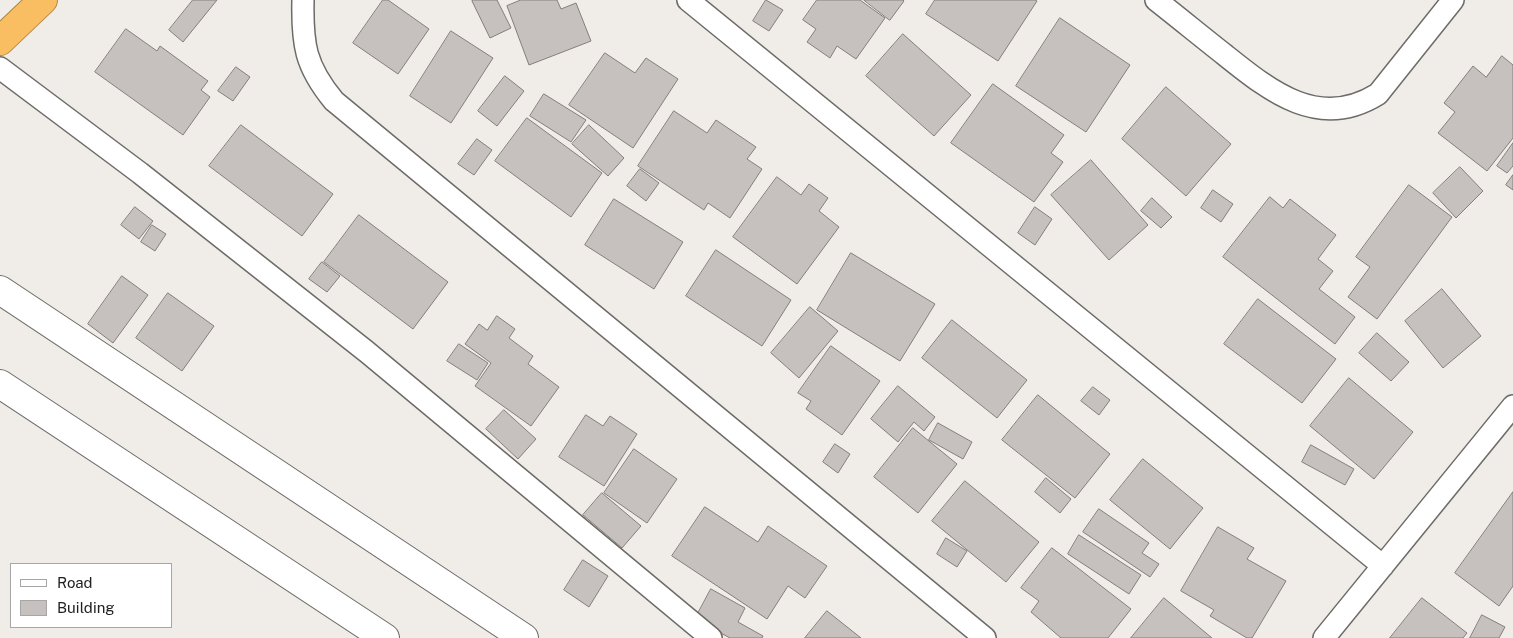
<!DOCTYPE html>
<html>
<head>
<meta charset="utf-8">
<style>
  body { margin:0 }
  #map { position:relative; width:1513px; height:638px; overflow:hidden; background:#f0ede9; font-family:"Public Sans",sans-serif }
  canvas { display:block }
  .legend { position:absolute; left:10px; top:563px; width:162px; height:65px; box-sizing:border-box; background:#fff; border:1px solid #a7a6a6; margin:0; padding:6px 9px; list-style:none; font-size:15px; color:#222120 }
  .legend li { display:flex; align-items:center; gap:10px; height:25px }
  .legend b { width:25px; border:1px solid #a7a6a6 }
</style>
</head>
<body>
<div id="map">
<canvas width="1513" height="638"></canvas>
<ul class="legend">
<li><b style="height:6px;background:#fff"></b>Road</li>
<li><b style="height:14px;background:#c6c0be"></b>Building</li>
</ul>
</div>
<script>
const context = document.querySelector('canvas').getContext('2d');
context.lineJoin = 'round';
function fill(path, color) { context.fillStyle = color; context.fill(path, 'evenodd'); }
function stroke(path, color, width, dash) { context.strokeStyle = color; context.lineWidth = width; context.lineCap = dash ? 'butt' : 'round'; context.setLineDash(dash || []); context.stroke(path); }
const building = new Path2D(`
  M193 0H217L183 42 169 30Z
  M383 0H388L429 29 398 74 353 43Z
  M474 0H497L511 28 490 38 472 1Z
  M521 0H557L561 9 576 3 591 41 529 65 507 6Z
  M766 0 783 10 769 31 753 21Z
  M817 0H860L885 18 856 59 837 46 830 58 807 42 816 29 803 20Z
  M864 0H903L904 1 890 20Z
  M935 0H1035L1037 1 998 61 926 14Z
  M1060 18 1130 65 1086 132 1016 86Z
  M126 29 157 51 160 46 208 81 201 90 210 97 183 135 95 72Z
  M451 31 493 58 451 123 410 96Z
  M903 34 971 95 934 136 866 76Z
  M605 53 635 73 646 58 678 79 633 148 569 105Z
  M1502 56 1513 65V138L1487 171 1438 133 1455 112 1444 103 1473 66 1486 77Z
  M236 67 250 77 233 101 218 91Z
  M505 76 524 91 497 126 478 111Z
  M993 84 1064 135 1051 153 1063 162 1034 202 951 143Z
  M1166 87 1231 144 1186 196 1122 139Z
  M544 94 586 120 571 142 530 116Z
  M674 111 707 133 716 120 756 147 747 159 762 169 730 218 708 203 704 210 638 166Z
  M527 118 602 173 571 217 495 161Z
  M241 125 333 194 302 236 209 166Z
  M589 125 624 158 608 176 572 144Z
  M477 139 492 150 474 175 458 164Z
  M1513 143V166L1507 173 1497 166Z
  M1091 160 1148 225 1109 260 1051 195Z
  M1460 167 1483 191 1456 218 1433 193Z
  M640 169 659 183 646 201 627 186Z
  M1513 175V190L1506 185Z
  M777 177 801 195 809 184 828 198 819 211 839 227 797 284 733 237Z
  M1409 185 1452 217 1377 319 1348 297 1370 267 1356 257Z
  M1213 190 1233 204 1221 222 1201 208Z
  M1270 197 1283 208 1290 199 1336 235 1318 259 1333 271 1319 289 1355 317 1335 344 1223 257Z
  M1152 198 1172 217 1161 228 1141 211Z
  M614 199 683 242 654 289 585 245Z
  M135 207 153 221 139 239 121 225Z
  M1035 207 1052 219 1035 245 1018 233Z
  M359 215 448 282 413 329 324 262Z
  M152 225 166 234 155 251 141 242Z
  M716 250 791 300 762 346 686 296Z
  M851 253 935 304 900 361 817 310Z
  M322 262 340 276 327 292 309 279Z
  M122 276 148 295 113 343 88 324Z
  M1442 289 1481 336 1443 368 1405 321Z
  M168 293 214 326 182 371 136 338Z
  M1258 299 1336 359 1302 403 1224 344Z
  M810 307 838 331 799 378 771 353Z
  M497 316 515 329 509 338 533 356 528 364 559 387 531 426 475 386 491 363 465 344 479 324 487 330Z
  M952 320 1027 380 997 418 922 358Z
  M1377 333 1409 362 1391 381 1359 353Z
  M459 344 488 363 477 380 447 361Z
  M831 346 880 381 842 435 806 409 811 401 798 393Z
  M1349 378 1413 432 1374 479 1310 426Z
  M898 386 935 417 924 431 914 422 898 442 871 419Z
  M1093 387 1110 400 1099 415 1081 401Z
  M1038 395 1110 454 1075 498 1002 440Z
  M504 410 536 439 518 459 486 429Z
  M586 415 603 426 610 416 637 434 604 486 559 457Z
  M938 423 972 442 963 459 929 440Z
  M913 428 957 464 918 513 874 477Z
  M835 444 850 454 838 473 823 462Z
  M1311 445 1354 469 1345 485 1302 462Z
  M634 449 677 479 647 523 604 493Z
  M1143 459 1203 508 1170 549 1110 500Z
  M1046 478 1071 499 1060 513 1035 492Z
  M965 481 1039 542 1006 582 932 521Z
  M1513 492V586L1499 606 1455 573Z
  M602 493 641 526 622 548 583 515Z
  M705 507 758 542 768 526 827 566 805 598 788 586 767 619 672 556Z
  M1099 509 1149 543 1142 553 1159 564 1150 577 1083 532Z
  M1218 527 1254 548 1247 559 1286 581 1252 638H1247L1210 616 1214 610 1181 591Z
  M1079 535 1141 575 1129 594 1068 554Z
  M946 538 967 551 957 567 937 554Z
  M1052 548 1131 609 1108 638H1061L1031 612 1039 601 1021 588Z
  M583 560 608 576 589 607 564 590Z
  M711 589 745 608 738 622 763 636 762 638H730L695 619Z
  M1164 598 1212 638H1131Z
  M1422 598 1467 633 1463 638H1390Z
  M827 611 861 638H805Z
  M1482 615 1505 627 1499 638H1470Z`);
const street = new Path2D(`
  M303 0C302 44 305 66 334 101L985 638
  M688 0 1383 566
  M1156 0C1179 18 1202 37 1225 55 1270 91 1319 131 1378 94L1453 0
  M0 68 140 173 367 352 711 638
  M1324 638 1513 406`);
const secondary = new Path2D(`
  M0 290 524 638
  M0 384 385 638`);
const highway = new Path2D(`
  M0 41 43 0`);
fill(building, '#c6c0be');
stroke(building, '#837e7c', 1);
stroke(street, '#6d6b67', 24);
stroke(secondary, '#6d6b67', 30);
stroke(highway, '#ae864b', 30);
stroke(street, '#fff', 21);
stroke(secondary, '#fff', 28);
stroke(highway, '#f9bd62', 28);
</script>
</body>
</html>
